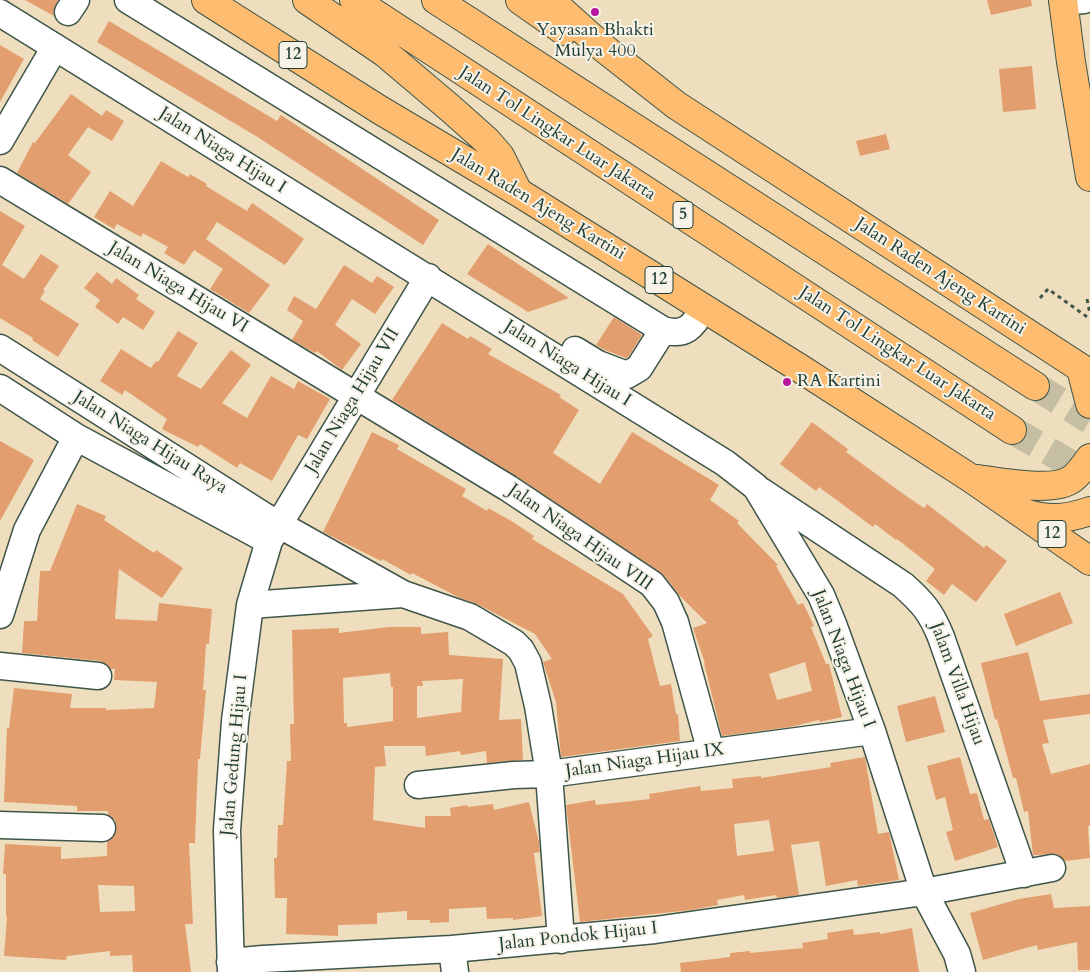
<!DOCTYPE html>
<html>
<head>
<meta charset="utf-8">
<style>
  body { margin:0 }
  canvas { display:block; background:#eedebd }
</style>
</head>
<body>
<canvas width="1090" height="972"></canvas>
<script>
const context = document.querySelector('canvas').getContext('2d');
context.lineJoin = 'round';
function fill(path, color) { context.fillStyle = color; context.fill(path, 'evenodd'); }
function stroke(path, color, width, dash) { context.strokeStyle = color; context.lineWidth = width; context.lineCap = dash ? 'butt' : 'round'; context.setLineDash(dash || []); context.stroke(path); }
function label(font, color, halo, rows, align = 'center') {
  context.font = font + ' Cardo,serif'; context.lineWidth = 4; context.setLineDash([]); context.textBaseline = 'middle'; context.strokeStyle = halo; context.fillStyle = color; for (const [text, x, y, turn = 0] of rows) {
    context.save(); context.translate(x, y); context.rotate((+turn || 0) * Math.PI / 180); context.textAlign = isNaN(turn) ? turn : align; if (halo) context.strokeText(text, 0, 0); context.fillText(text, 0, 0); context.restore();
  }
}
const building = new Path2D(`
  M25 0H58L53 11 54 16Z
  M987 0H1031L1032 6 991 15Z
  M109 21 277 121 281 115 439 220 423 245 256 136 97 42Z
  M0 45 24 59 0 102Z
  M1032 66 1036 109 1003 112 999 69Z
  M71 94 102 116 106 110 124 121 112 141 88 127 68 155 91 172 68 204 17 173 33 142 35 143Z
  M886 134 890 149 860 156 856 141Z
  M161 161 188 177 190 174 207 184 206 186 247 211 252 203 304 239 285 265 217 222 206 239 270 285 249 313 210 289 223 269 194 250 184 265 164 253 168 247 143 233 141 237 117 224 114 229 94 217 110 191 133 206Z
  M0 211 25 226 2 265 24 279 41 254 59 266 43 290 45 291 40 299 79 324 58 357 32 340 33 338 0 318Z
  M488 244 569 298 528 312 467 274Z
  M344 265 372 283 377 276 394 287 375 314 352 299 335 325 361 344 342 370 317 351 315 353 292 340 303 321 287 310 294 296 316 309Z
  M97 272 112 284 116 278 139 295 136 299 155 312 143 330 123 317 118 324 95 307 100 300 84 288Z
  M614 317 642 335 628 357 626 358 605 350 596 345Z
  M442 323 468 339 470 336 492 349 488 354 561 395 559 397 579 410 553 453 600 484 632 432 719 485 710 500 739 521 737 523 778 565 776 566 798 605 803 603 814 626 811 627 826 664H829L842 717 820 722 819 720 790 727 722 736 704 663H705L693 628 707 623 680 596 664 575 516 476 392 400ZM805 662 812 691 777 700 769 674Z
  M178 331 198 343 177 376 201 389 231 350 251 365 222 403 247 418 271 376 294 389 298 381 330 399 307 439 298 435 272 481 240 463 237 468 200 444 198 447 162 429 167 419 125 390 122 395 100 381 121 349 151 368 156 361 158 362Z
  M812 422 848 449 846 452 902 493 924 508 927 504 984 548 986 545 1007 561 976 602 952 584 944 595 926 581 935 569 897 539 896 540 875 524 873 527 819 487 816 491 780 464Z
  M372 432 399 445 397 449 466 489 462 496 487 511 488 508 513 522 534 536 532 539 623 594 653 636 648 639 660 686 671 684 676 714H678L680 741 561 757 556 702 543 662 552 659 535 634 477 604 458 597 412 573 411 575 382 559 381 561 323 532Z
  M0 441 34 460 0 521Z
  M77 504 106 516 104 520 154 553 156 550 183 568 162 598 119 569 115 619 157 621 159 603 212 609 209 644H206L203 690H206L200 759H198L195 843H189L193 924H185L191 972H133L132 955 110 956V951L67 956 66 960 4 956 7 917H6V874H3L5 844 61 847V859L107 856V842L114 836 117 828 115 820 108 815V811H77V806L4 802 7 728H9L14 688 72 694 70 708H106V710L154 708 157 682 114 680 115 669H111L106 664 100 661 22 653 24 621H37L40 571H50ZM98 885 134 886 135 911 100 912Z
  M1060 592 1073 623 1016 646 1004 614Z
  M389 627H421V634L448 632 449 655 503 659 499 720 521 719 523 760 487 763 486 751 461 755 460 751 426 756 425 746H384L386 766 375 767 373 820 425 828V816H451L450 808 467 805 468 807 493 804 494 810 529 802 539 842 540 852 534 853 542 916 513 920V918L487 919 486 907 449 909V922L430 923V920H407V911L377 913V924L338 925V936L286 934 287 898H275L274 858H277L278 825H283L287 761H291L290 724H294L292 630 339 628V633ZM390 673 391 687H393V721L347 727V723H344L343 678ZM463 679 461 712 417 718V686H423L422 681Z
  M1028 652 1040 701 1090 694V714L1043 720 1049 743 1042 744 1051 774 1090 764V826H1088L1090 858 1065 861 1056 854 1033 855 1028 811 1024 812 1016 778H1013L997 719 995 720 981 663Z
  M935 696 945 732 906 742 897 706Z
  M865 757 878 834 889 832 899 880 858 886 857 880 826 886 819 841 791 845 799 895 777 898 776 895 745 900 744 895 717 900 718 905 691 910 580 922 566 805 595 800 596 805 650 799 649 794 700 786 701 791 733 788 732 779 761 776V778L799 772 831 767 830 763ZM769 820 774 851 737 856 734 824Z
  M960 757 970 794 977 793 984 820 989 819 998 847 955 861 946 832 953 830 945 797 936 800 927 766Z
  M1051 894 1054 908 1090 906V970H1078L1077 942 1038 950 1037 945 983 960 970 913 1019 899Z
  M912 928 919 972H681L680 963 730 957V953L750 951V953L803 948 802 943 828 939 827 933 853 929 854 935 880 932V934Z`);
const highwayTunnel = new Path2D(`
  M1035 386 1090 420
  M1012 430 1090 475`);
const path = new Path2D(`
  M1040 298 1048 289 1090 319
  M1087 299 1090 314`);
const minor = new Path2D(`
  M128 0 663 330C685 337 694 326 703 308
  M1063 2 1084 0
  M68 12 76 0
  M0 13 725 463 756 487 821 595 833 624 872 731 924 892 957 954 962 972
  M0 141 55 47
  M0 180 508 488 652 584 666 602 675 622 711 752
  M0 348 264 516 403 594 470 617 514 643 521 650 528 663 538 706 549 774 561 940
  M575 350 598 364 627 375 639 368 663 330
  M0 388 76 437 269 541
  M761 491 903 585C923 603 931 612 941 637L1024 874
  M250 605 403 594
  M0 615 27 530 76 437
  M0 666 98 676
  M418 785 514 775 549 774 872 731
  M0 825 102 828
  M452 949 455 972
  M230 962 263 959 452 949 655 930 924 892 1052 868
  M231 972 227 830 235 721 250 605 269 541 428 277`);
const highway = new Path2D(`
  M206 0 380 110 518 192 801 369 972 479 1090 561
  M307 0 385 53 450 108 487 141 500 156 518 192
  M354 0 1012 430
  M436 0 1035 386
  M520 0 564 31
  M550 0 601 46 676 105 1090 374
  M1063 0 1071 62 1090 177
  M1081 369 1090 404
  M978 479C1000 482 1053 493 1072 479 1079 474 1085 465 1090 458
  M1025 513C1048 521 1068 519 1090 511`);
const markers = [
  [595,12,5,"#b5179e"],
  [787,382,5,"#b5179e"]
];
const shields = [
  [293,55,28],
  [683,215,20],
  [659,280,28],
  [1052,534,28]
];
const shieldNames = [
  ["12",293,55],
  ["5",683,215],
  ["12",659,280],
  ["12",1052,534]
];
const poiNames = [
  ["Yayasan Bhakti",595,31],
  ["Mulya 400",595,52],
  ["RA Kartini",797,382,"left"]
];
const streetNames = [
  ["Jalan Tol Lingkar Luar Jakarta",557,134,33],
  ["Jalan Niaga Hijau I",222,151,32],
  ["Jalan Raden Ajeng Kartini",538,205,31],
  ["Jalan Raden Ajeng Kartini",940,277,33],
  ["Jalan Niaga Hijau VI",178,288,31],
  ["Jalan Tol Lingkar Luar Jakarta",897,354,33],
  ["Jalan Niaga Hijau I",567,364,32],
  ["Jalan Niaga Hijau VII",353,401,-59],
  ["Jalan Niaga Hijau Raya",150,443,32],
  ["Jalan Niaga Hijau VIII",580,538,35],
  ["Jalan Niaga Hijau I",843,659,69],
  ["Jalam Villa Hijau",957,684,70],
  ["Jalan Gedung Hijau I",235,755,-85],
  ["Jalan Niaga Hijau IX",645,761,-8],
  ["Jalan Pondok Hijau I",578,937,-6]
];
fill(building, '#e29e6f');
stroke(highwayTunnel, '#c5bea2', 28, [28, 14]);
stroke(minor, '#3e5549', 29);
stroke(highway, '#3e5549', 30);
stroke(path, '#3e5549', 3, [4, 4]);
stroke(minor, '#fff', 26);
stroke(highway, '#fdbc70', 28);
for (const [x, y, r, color] of markers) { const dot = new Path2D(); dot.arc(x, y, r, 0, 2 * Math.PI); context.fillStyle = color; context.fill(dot); stroke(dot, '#f7f3e8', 2); }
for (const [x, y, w] of shields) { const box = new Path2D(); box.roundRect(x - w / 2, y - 13.5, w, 27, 4); context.fillStyle = '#f7f3e8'; context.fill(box); stroke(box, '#1f3d34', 1); }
label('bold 16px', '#1f3d34', null, shieldNames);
label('18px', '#1f3d34', '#f7f3e8', poiNames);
label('18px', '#1f3d34', '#f7f3e8', streetNames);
</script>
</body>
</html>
